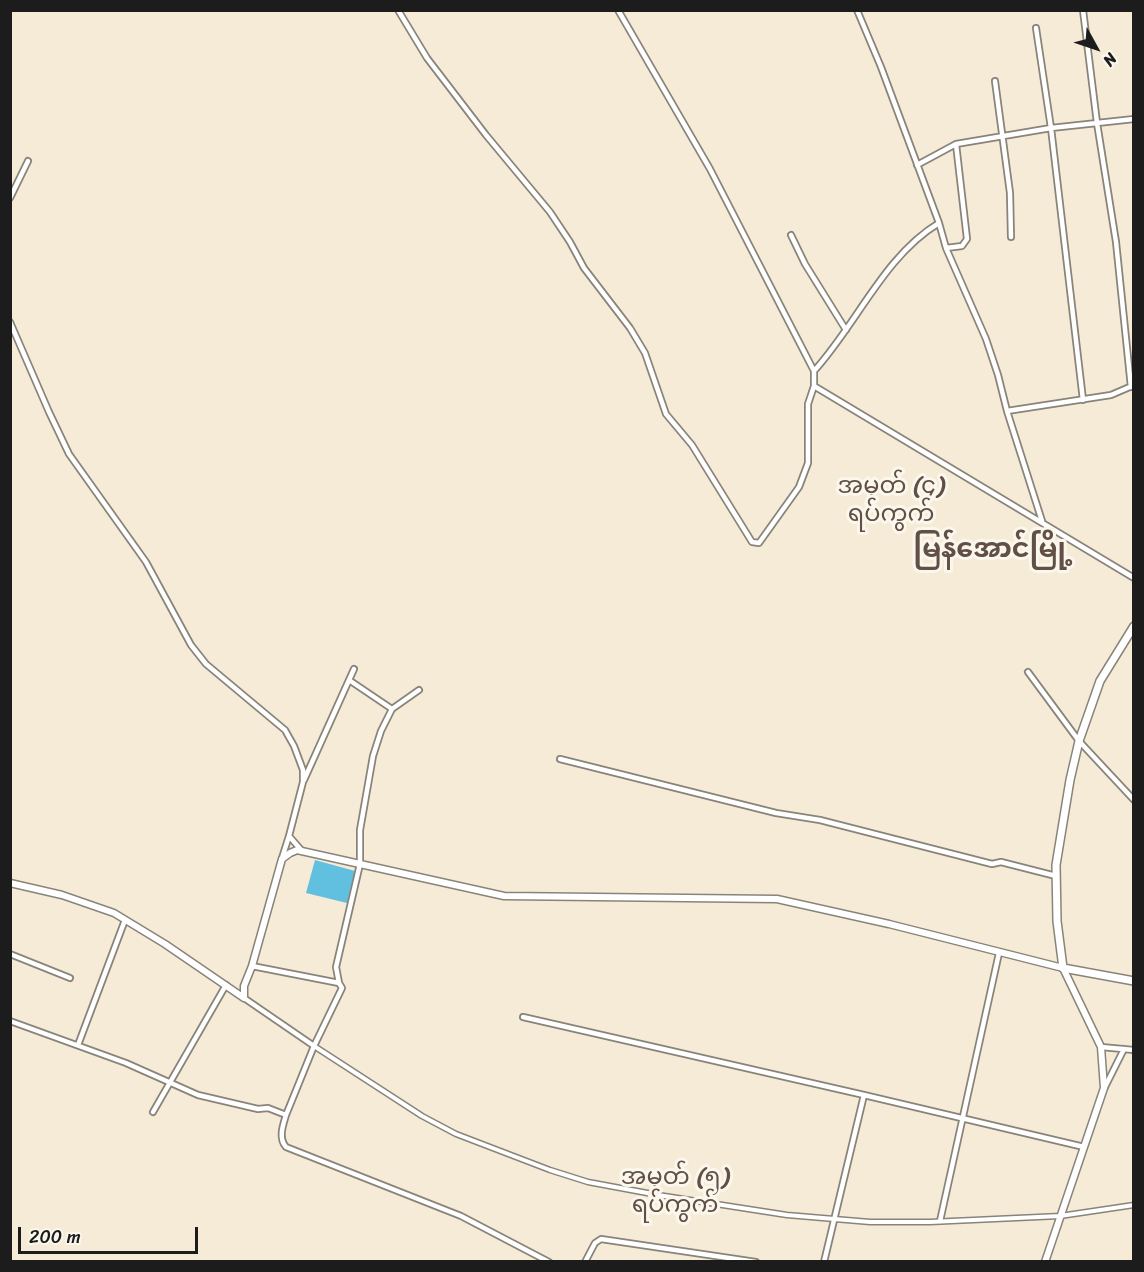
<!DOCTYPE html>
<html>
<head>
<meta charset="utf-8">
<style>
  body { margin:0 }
  #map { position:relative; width:1144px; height:1272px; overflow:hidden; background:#f6ebd7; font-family:Sriracha,sans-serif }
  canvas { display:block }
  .frame { position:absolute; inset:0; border:12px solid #1c1c1c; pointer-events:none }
  .north { position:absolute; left:1066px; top:18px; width:60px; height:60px; -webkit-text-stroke:4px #fbf7ec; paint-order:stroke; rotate:130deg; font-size:16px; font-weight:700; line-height:24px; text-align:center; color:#1c1c1c }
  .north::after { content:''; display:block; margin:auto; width:21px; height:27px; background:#1c1c1c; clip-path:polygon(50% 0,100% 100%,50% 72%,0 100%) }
  .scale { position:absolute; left:18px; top:1227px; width:180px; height:27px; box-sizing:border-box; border:3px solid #1c1c1c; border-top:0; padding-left:8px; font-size:18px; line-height:21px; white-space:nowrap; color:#1c1c1c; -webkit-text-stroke:4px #fbf7ec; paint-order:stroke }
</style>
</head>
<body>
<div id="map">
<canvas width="1144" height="1272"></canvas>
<div class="frame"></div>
<div class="north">N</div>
<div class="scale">200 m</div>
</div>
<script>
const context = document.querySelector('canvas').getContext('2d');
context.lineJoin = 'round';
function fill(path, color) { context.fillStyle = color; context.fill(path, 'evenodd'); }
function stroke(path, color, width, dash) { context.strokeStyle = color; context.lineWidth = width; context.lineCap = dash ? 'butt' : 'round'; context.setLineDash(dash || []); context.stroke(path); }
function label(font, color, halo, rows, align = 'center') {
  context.font = font + ' Sriracha,"Noto Sans Myanmar",sans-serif'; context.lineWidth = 6; context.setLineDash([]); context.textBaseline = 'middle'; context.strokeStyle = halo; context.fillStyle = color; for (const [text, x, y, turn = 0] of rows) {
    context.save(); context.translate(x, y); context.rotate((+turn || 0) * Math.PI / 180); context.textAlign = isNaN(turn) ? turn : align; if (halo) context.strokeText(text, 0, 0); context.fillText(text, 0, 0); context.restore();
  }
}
const water = new Path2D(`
  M315 860 355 871 347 903 306 893Z`);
const pedestrian = new Path2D(`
  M314 1046 422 1116 456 1134 550 1170 588 1182 658 1195 787 1215 870 1222H930L1060 1216 1134 1205`);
const minor = new Path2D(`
  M398 10 427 58 486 135 550 212 570 242 584 268 630 328 645 353 666 414 692 445 752 542 759 543 799 487 808 463V404L814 386 1134 578
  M618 10 710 169 814 371V386
  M857 10 881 67 939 223 946 248 962 246 967 239 956 144
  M1083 10 1097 123 1116 242 1131 387
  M1036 28 1051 128 1083 400
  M995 81 1010 193 1011 237
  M917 165 956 144 1051 128 1134 119
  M10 198 28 161
  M791 235 805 264 846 330
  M946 248 986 339 998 375 1007 411 1111 395 1132 386
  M10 322 49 412 69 454 146 562 191 645 206 664 285 730 294 746 303 770V782L289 836
  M814 371C857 324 884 256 939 223
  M1007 411 1042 521
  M1028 672 1079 741 1134 800
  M349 680 354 669
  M560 759 776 813 820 820 992 864 1001 862 1056 876
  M304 780 349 680 392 709
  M282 858 289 836 302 851
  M10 954 70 978
  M252 966 339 983 342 988 314 1046
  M339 983 336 967 360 864V830L373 756 381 731 392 709 419 690
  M244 998 314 1046 286 1115
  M523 1017 864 1095 824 1262
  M10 1021 126 1063 198 1095 258 1109 268 1108 286 1115C283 1125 278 1138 286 1147L461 1216 549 1262
  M78 1045 125 920
  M1101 1047 1134 1050
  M1105 1087 1124 1049
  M864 1095 1084 1147
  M153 1112 226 985
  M940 1221 999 953
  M585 1262 595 1243 601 1239 756 1262`);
const tertiary = new Path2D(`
  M10 883 62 895 114 913 165 944 244 998
  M244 998V986L252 966 282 859 290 853 297 850 504 896 777 899 889 924 1063 968 1101 1047 1104 1088 1045 1262`);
const secondary = new Path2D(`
  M1134 626 1100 681 1079 741 1070 780 1056 865 1057 921 1063 968 1134 981`);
const quarterNames = [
  ["အမှတ် (၄)",891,487],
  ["ရပ်ကွက်",891,515],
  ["အမှတ် (၅)",675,1178],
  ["ရပ်ကွက်",675,1206]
];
const districtNames = [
  ["မြန်အောင်မြို့",993,550]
];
fill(water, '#61bfdf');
stroke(pedestrian, '#89847a', 7);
stroke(minor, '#89847a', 8);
stroke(tertiary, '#89847a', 9);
stroke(secondary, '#89847a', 10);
stroke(pedestrian, '#fff', 4);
stroke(minor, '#fff', 4.5);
stroke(tertiary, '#fff', 6);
stroke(secondary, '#fff', 7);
label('24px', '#624f45', '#fbf7ec', quarterNames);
label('bold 27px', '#624f45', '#fbf7ec', districtNames);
</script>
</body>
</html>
